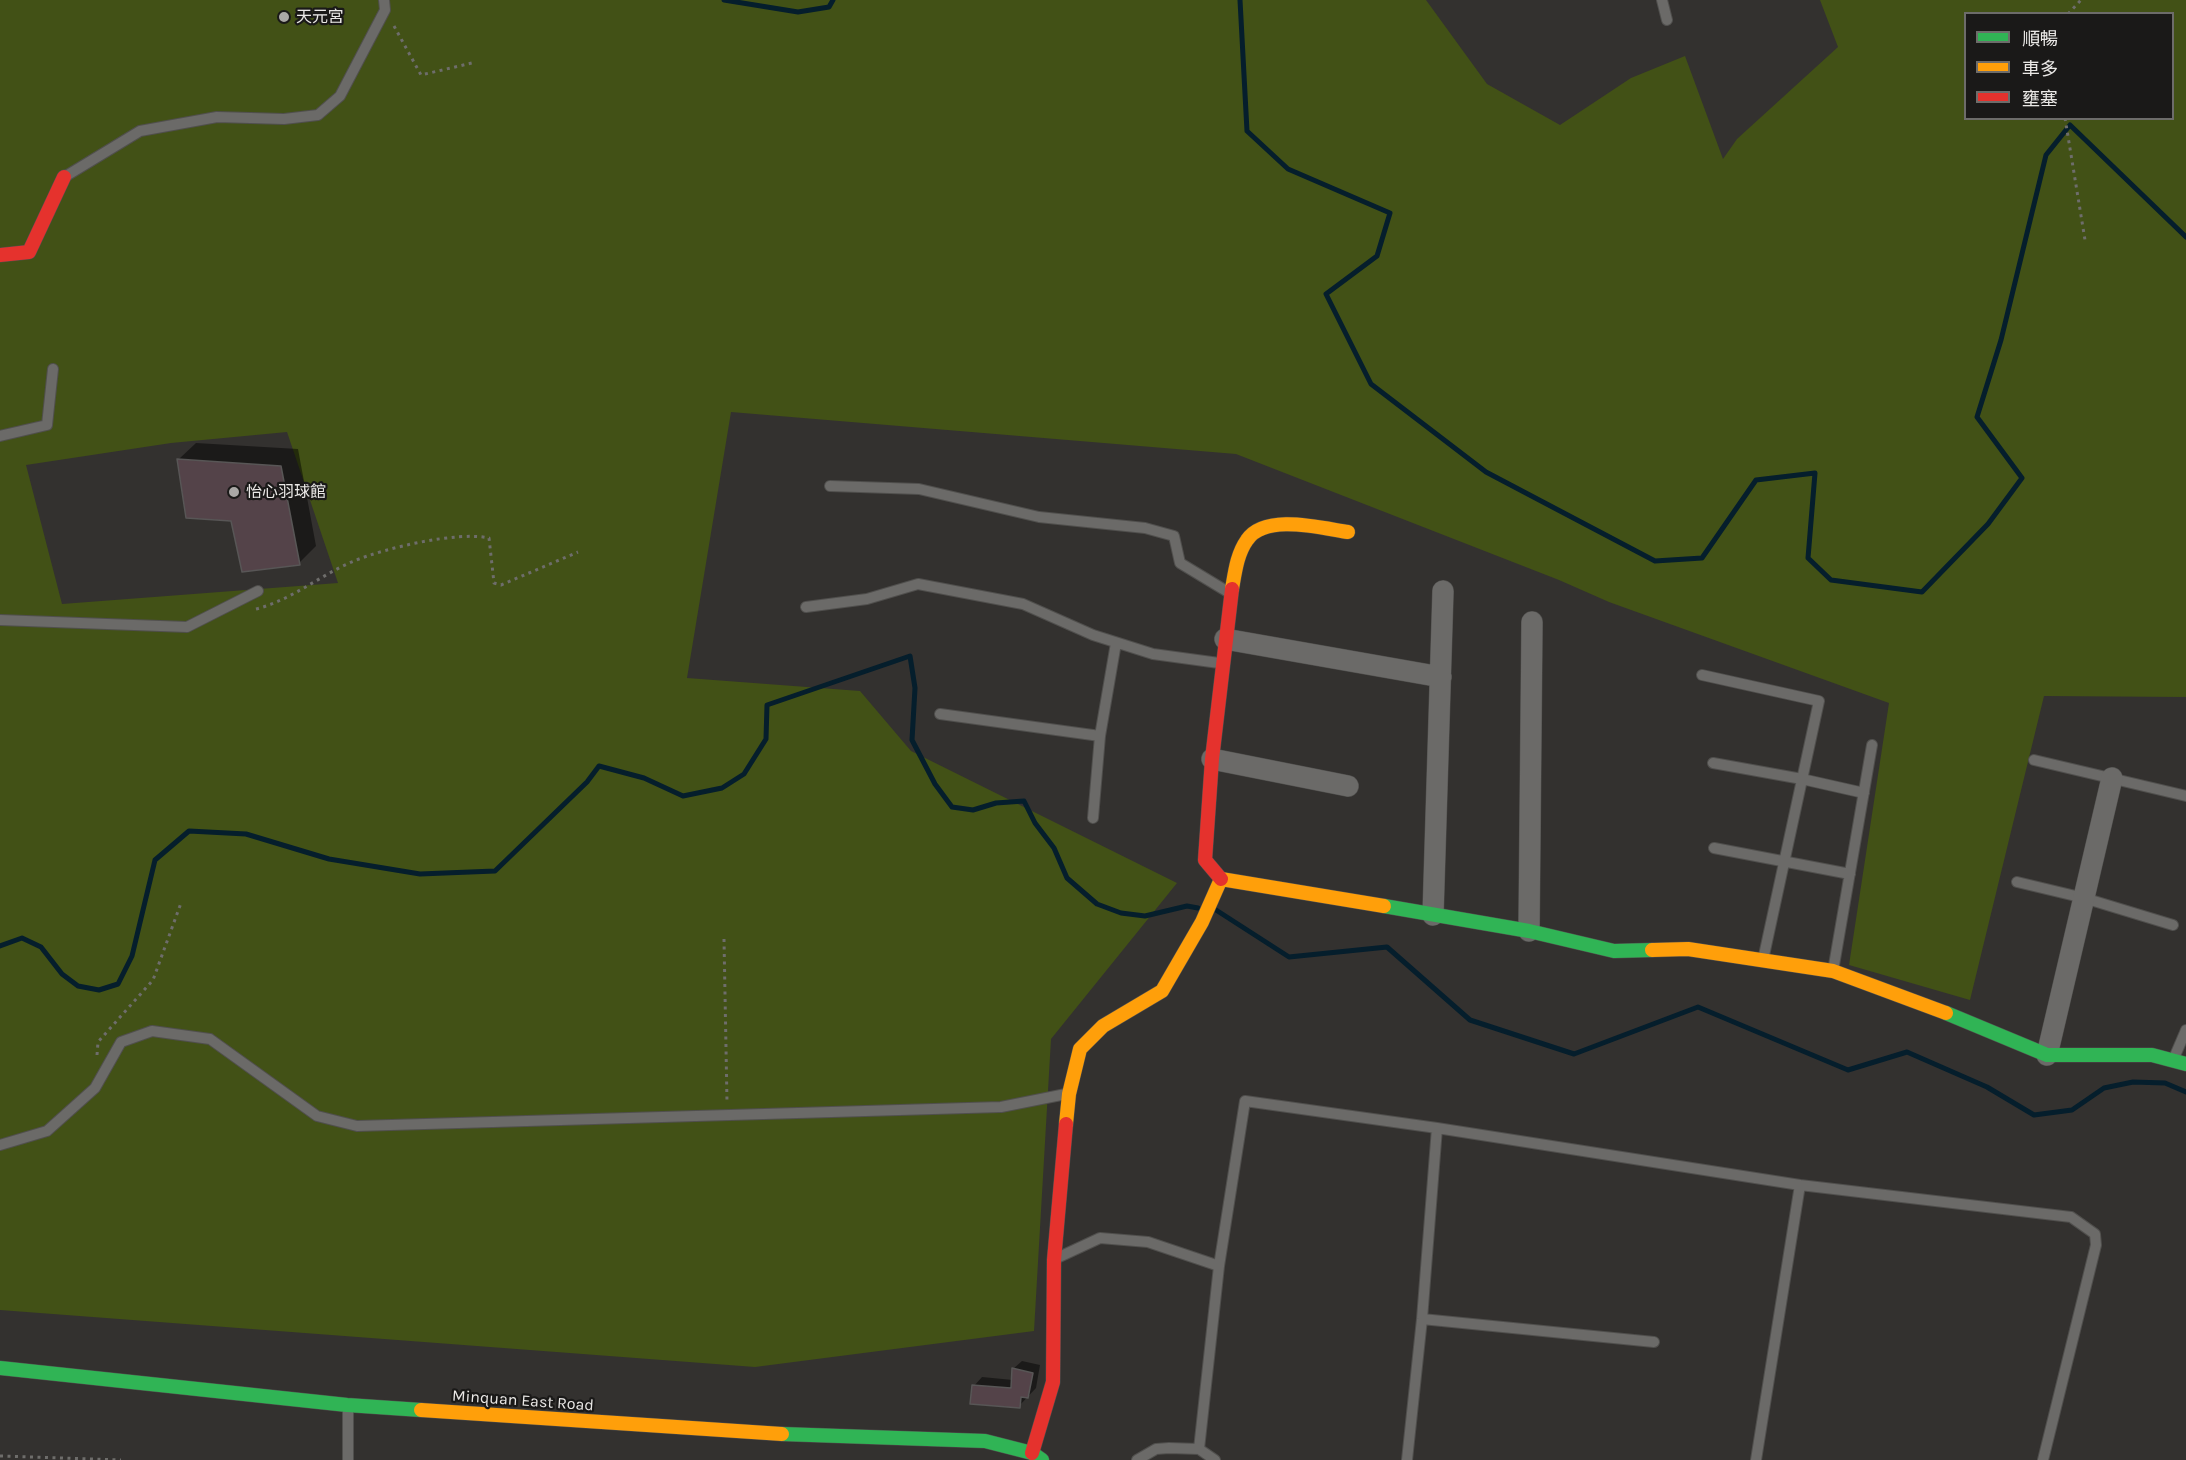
<!DOCTYPE html>
<html>
<head>
<meta charset="utf-8">
<style>
  body { margin:0 }
  #map { position:relative; width:2186px; height:1460px; overflow:hidden; background:#33312f; font-family:Karla,"Noto Sans TC",sans-serif }
  canvas { display:block }
  .legend { position:absolute; left:1964px; top:12px; width:210px; height:108px; box-sizing:border-box; background:#1a1918; border:2px solid #6d6c6a; margin:0; padding:8px 10px; list-style:none; font-size:18px; color:#eae8e6 }
  .legend li { display:flex; align-items:center; gap:12px; height:30px }
  .legend b { width:30px; border:2px solid #6d6c6a }
</style>
</head>
<body>
<div id="map">
<canvas width="2186" height="1460"></canvas>
<ul class="legend">
<li><b style="height:8px;background:#30b455"></b>順暢</li>
<li><b style="height:8px;background:#ff9f0a"></b>車多</li>
<li><b style="height:8px;background:#e5322d"></b>壅塞</li>
</ul>
</div>
<script>
const context = document.querySelector('canvas').getContext('2d');
context.lineJoin = 'round';
function fill(path, color) { context.fillStyle = color; context.fill(path, 'evenodd'); }
function stroke(path, color, width, dash) { context.strokeStyle = color; context.lineWidth = width; context.lineCap = dash ? 'butt' : 'round'; context.setLineDash(dash || []); context.stroke(path); }
function label(font, color, halo, rows, align = 'center') {
  context.font = font + ' Karla,"Noto Sans TC",sans-serif'; context.lineWidth = 4.5; context.setLineDash([]); context.textBaseline = 'middle'; context.strokeStyle = halo; context.fillStyle = color; for (const [text, x, y, turn = 0] of rows) {
    context.save(); context.translate(x, y); context.rotate((+turn || 0) * Math.PI / 180); context.textAlign = isNaN(turn) ? turn : align; if (halo) context.strokeText(text, 0, 0); context.fillText(text, 0, 0); context.restore();
  }
}
const green = new Path2D(`
  M0 0H1426L1487 84 1560 125 1631 78 1685 56 1723 159 1737 139 1838 47 1820 0H2186V697L2044 696 1970 1000 1849 965 1889 703 1609 602 1559 580 1236 454 731 412 687 678 860 691 911 751 1177 883 1051 1039 1034 1331 755 1367 0 1310ZM1966 14H2172V118H1966ZM287 432 338 583 62 604 26 465 171 443Z`);
const shadow = new Path2D(`
  M196 443 298 449 316 546 299 563 232 520 179 459Z
  M1022 1361 1040 1365 1036 1388 1019 1406 974 1386 982 1377 1013 1380V1369Z`);
const stream = new Path2D(`
  M724 0 798 12 829 7 833 0
  M1240 0 1247 131 1288 169 1390 213 1377 256 1326 294 1371 384 1486 472 1655 561 1702 558 1756 480 1815 473 1808 558 1831 580 1922 592 1988 524 2022 478 1977 417 2001 340 2046 155 2070 125 2186 237
  M1216 910 1289 957 1387 947 1470 1020 1574 1054 1698 1007 1848 1070 1907 1052 1987 1087 2034 1115 2072 1110 2104 1088 2133 1082 2165 1083 2186 1092
  M0 946 22 938 41 947 62 974 78 986 99 990 118 984 132 956 155 860 189 831 246 834 329 859 420 874 495 871 587 782 599 766 644 778 683 796 722 788 744 774 766 739 767 705 910 656 915 688 912 740 935 784 952 807 973 810 996 803 1024 801 1035 823 1054 848 1067 878 1097 904 1121 913 1145 916 1187 906 1198 908`);
const building = new Path2D(`
  M177 459 281 466 300 565 242 572 231 521 186 518Z
  M1012 1368 1033 1373 1028 1398 1021 1397 1020 1408 970 1404 972 1385 1011 1388Z`);
const path = new Path2D(`
  M2068 14 2081 0
  M394 26 421 75 476 62
  M2065 118 2085 240
  M256 609C292 600 320 575 354 561 385 548 457 531 489 538L494 583 501 585 578 552
  M724 939 727 1102
  M97 1055 98 1042 153 980 181 903
  M0 1456 121 1460`);
const lane = new Path2D(`
  M1662 0 1667 20
  M66 176 140 131 217 117 284 119 318 115 340 96 385 10 384 0
  M0 436 47 425 53 369
  M830 486 919 489 1039 517 1145 528 1174 536 1180 563 1228 592
  M806 607 867 599 918 584 1023 604 1093 635 1153 654 1219 663
  M0 620 187 627 258 591
  M1702 675 1819 701 1763 960
  M940 714 1100 736
  M2034 760 2186 796
  M1713 763 1802 779 1864 793
  M1093 818 1100 736 1116 643
  M1714 848 1850 874
  M2017 882 2084 898 2173 925
  M1833 971 1872 745
  M2174 1058 2186 1030
  M0 1145 47 1131 95 1088 121 1042 152 1031 210 1039 317 1116 357 1126 1001 1107 1066 1094
  M1057 1258 1100 1238 1148 1242 1219 1266
  M1422 1319 1654 1342
  M348 1406V1460
  M1199 1449 1219 1266 1245 1101 1437 1128 1800 1185 2071 1217 2095 1234 2096 1245 2043 1460
  M1137 1460 1156 1449 1169 1448 1199 1449 1215 1460
  M1407 1460 1422 1319 1437 1128
  M1756 1460 1800 1185`);
const street = new Path2D(`
  M1225 639 1441 677
  M1212 759 1348 786
  M1433 915 1443 591
  M1529 931 1532 622
  M2047 1055 2112 778`);
const fast = new Path2D(`
  M1384 906 1529 931 1614 951 1652 950
  M1946 1013 2047 1055H2152L2186 1064
  M0 1368 347 1405 421 1410
  M782 1434 985 1441 1032 1453 1042 1460`);
const slow = new Path2D(`
  M1232 589C1235 572 1237 554 1247 540 1265 513 1321 528 1348 532
  M1652 950 1688 949 1833 971 1946 1013
  M1066 1124 1069 1094 1080 1049 1103 1026 1162 991 1202 922 1221 879 1384 906
  M421 1410 782 1434`);
const jam = new Path2D(`
  M0 255 29 252 64 177
  M1221 879 1205 860 1212 759 1232 589
  M1032 1453 1053 1382 1054 1260 1066 1124`);
const markers = [
  [284,17,6,"#aaa8a6"],
  [234,492,6,"#aaa8a6"]
];
const poiNames = [
  ["天元宮",296,17],
  ["怡心羽球館",246,492]
];
const streetNames = [
  ["Minquan East Road",523,1401,4]
];
fill(green, '#425116');
fill(shadow, '#0007');
stroke(stream, '#051e2c', 5);
fill(building, '#544349');
stroke(building, '#585656', 1.5);
stroke(lane, '#504f4d', 12);
stroke(street, '#504f4d', 22);
stroke(fast, '#504f4d', 15);
stroke(slow, '#504f4d', 15);
stroke(jam, '#504f4d', 15);
stroke(path, '#6e6d6b', 3, [3, 4.5]);
stroke(lane, '#6b6a68', 10);
stroke(street, '#6b6a68', 21);
stroke(fast, '#30b455', 14);
stroke(slow, '#ff9f0a', 14);
stroke(jam, '#e5322d', 14);
for (const [x, y, r, color] of markers) { const dot = new Path2D(); dot.arc(x, y, r, 0, 2 * Math.PI); context.fillStyle = color; context.fill(dot); stroke(dot, '#1a1918', 2); }
label('16px', '#eae8e6', '#1a1918', poiNames, 'left');
label('16px', '#eae8e6', '#1a1918', streetNames);
</script>
</body>
</html>
